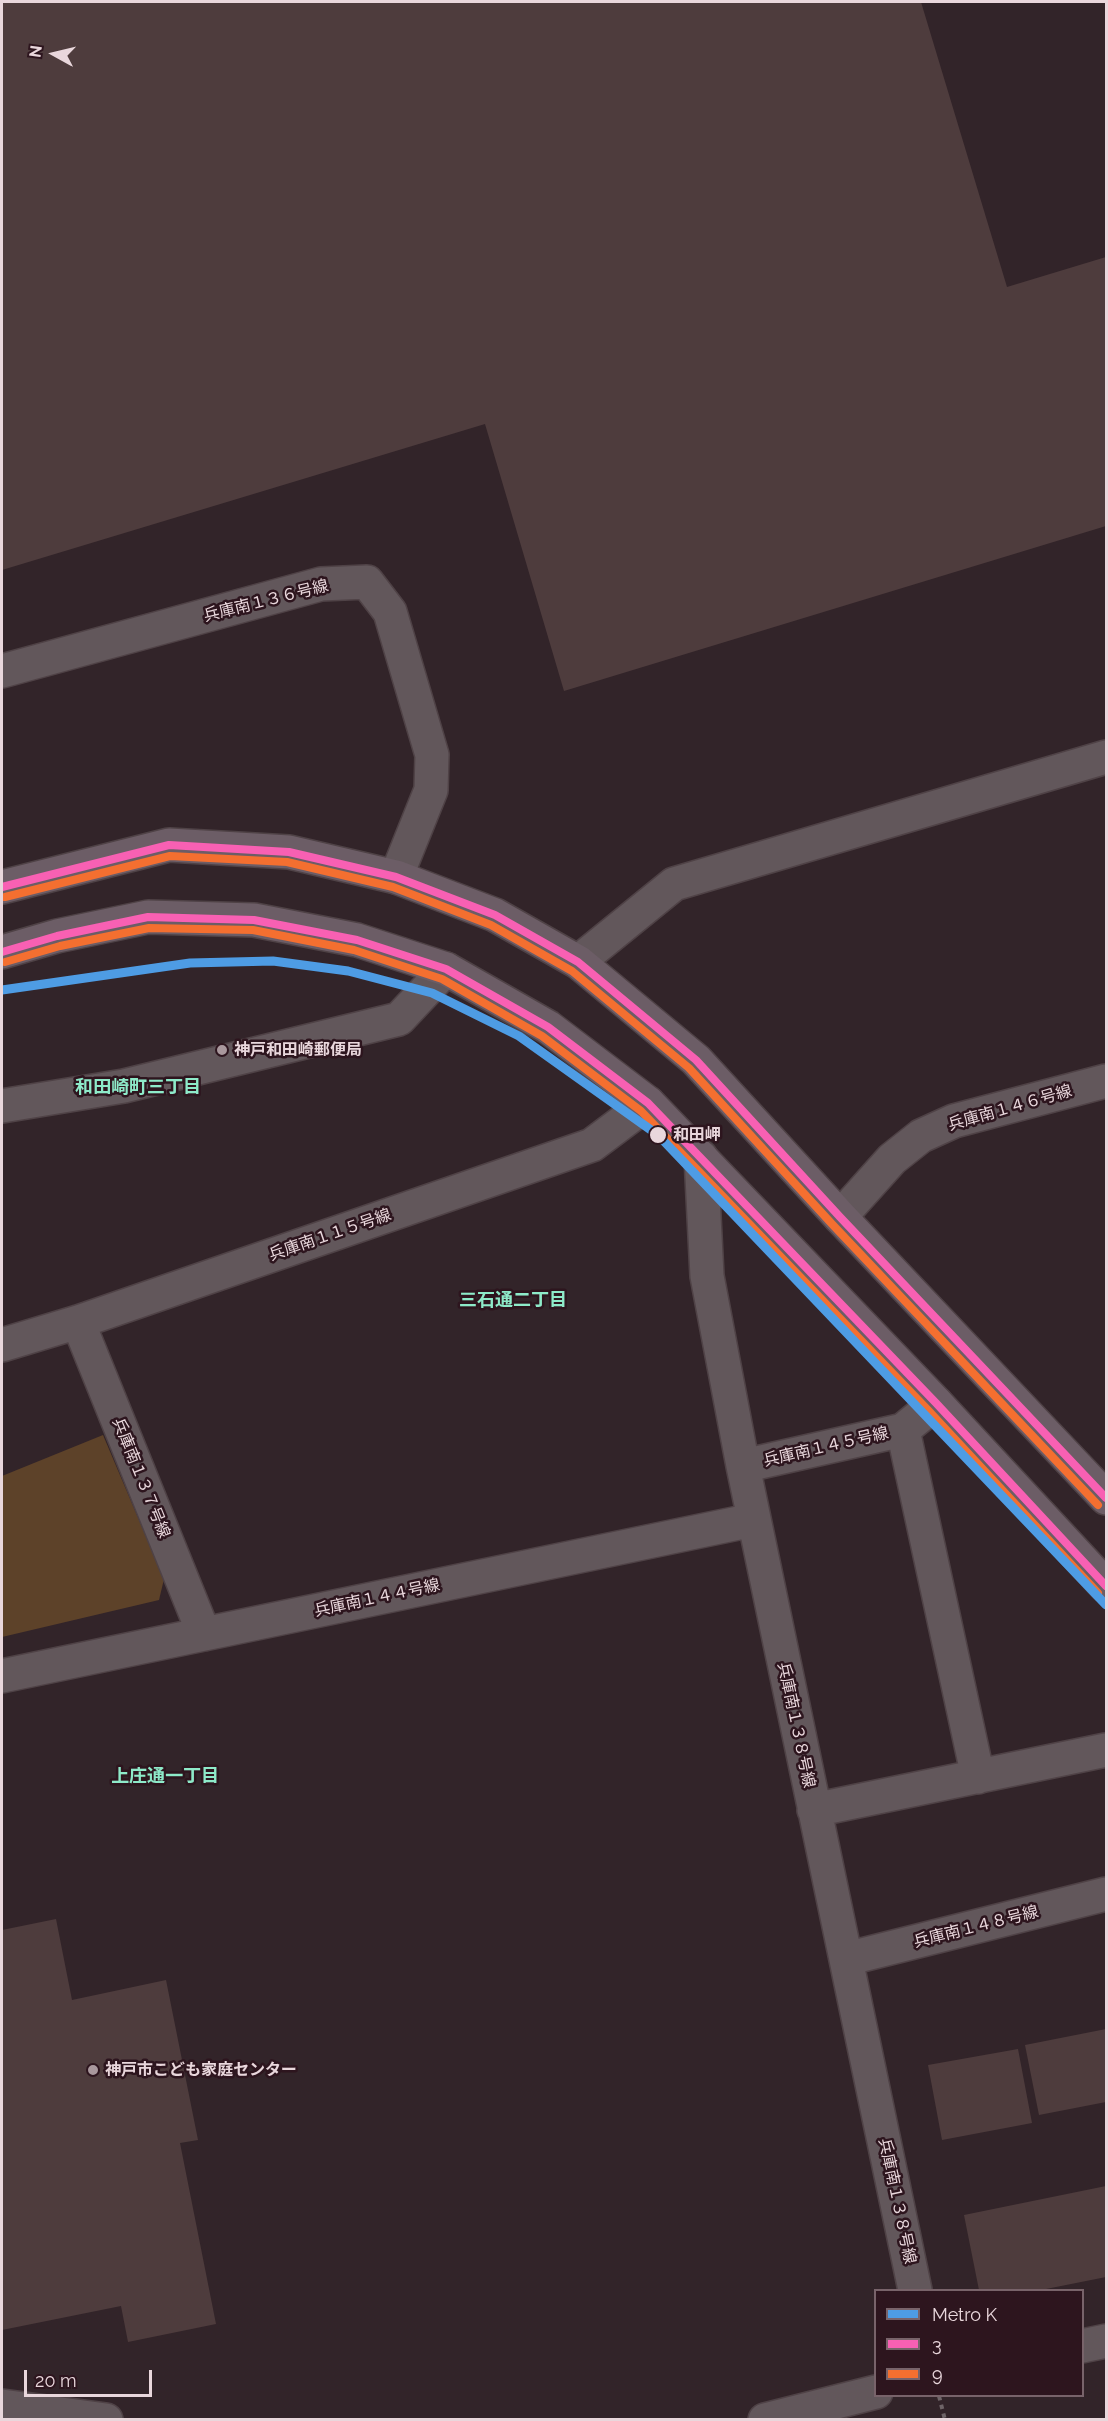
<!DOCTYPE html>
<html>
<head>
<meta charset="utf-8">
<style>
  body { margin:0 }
  #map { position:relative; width:1108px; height:2421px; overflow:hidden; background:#322429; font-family:Raleway,sans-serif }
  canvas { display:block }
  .frame { position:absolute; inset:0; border:3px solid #e9d7dc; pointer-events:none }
  .legend { position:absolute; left:874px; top:2289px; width:210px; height:108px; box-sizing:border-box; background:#2d151e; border:2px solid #78636a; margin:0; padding:8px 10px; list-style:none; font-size:18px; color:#e9d7dc }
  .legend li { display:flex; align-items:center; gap:12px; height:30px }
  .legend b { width:30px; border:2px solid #78636a }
  .north { position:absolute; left:24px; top:24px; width:60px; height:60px; -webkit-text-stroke:4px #2d151e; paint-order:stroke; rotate:278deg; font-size:16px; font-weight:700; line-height:24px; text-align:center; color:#e9d7dc }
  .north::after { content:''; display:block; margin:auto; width:21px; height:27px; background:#e9d7dc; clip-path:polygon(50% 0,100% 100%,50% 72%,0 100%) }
  .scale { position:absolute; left:24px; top:2370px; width:128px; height:27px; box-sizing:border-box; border:3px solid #e9d7dc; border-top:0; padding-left:8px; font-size:18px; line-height:21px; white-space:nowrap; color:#e9d7dc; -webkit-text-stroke:4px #2d151e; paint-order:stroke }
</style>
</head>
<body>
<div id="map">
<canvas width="1108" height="2421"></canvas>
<div class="frame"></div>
<ul class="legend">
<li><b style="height:8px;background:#4e9ce4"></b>Metro K</li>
<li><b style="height:8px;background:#f860b3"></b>3</li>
<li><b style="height:8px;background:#f46f30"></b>9</li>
</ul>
<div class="north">N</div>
<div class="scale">20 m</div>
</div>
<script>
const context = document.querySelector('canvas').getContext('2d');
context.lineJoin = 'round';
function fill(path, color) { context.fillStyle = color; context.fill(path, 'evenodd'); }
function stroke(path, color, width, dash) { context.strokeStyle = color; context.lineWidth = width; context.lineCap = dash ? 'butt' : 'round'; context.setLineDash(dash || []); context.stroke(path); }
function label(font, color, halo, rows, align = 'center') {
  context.font = font + ' Raleway,"Noto Sans JP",sans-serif'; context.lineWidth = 5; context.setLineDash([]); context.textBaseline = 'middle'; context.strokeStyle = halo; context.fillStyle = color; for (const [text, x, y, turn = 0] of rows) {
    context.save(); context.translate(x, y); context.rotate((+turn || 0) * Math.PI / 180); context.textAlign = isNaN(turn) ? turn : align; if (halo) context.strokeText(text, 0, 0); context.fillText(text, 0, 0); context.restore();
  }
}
const green = new Path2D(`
  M103 1435 164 1579 159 1600 2 1637V1476Z`);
const building = new Path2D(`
  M2 2H921L1007 287 1106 257V526L564 691 485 424 2 570Z
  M56 1919 72 2000 166 1980 198 2140 180 2143 216 2324 128 2342 121 2306 2 2330V1930Z
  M1106 2029V2102L1039 2115 1025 2045Z
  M1018 2049 1032 2123 942 2140 928 2065Z
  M1106 2186V2277L1041 2290H979L964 2215Z`);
const path = new Path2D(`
  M939 2396 945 2420`);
const minor = new Path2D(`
  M2 671 321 584 367 582 390 612 432 755 431 790 396 877
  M578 962 674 884 1106 757
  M2 1106 124 1086 399 1019 446 969
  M701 1157 707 1276 743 1466 915 2290
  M840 1217 892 1159 921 1136 954 1121 1106 1081
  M78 1322 204 1634
  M2 1345 78 1322 592 1145 648 1103
  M903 1430 978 1777
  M743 1466 903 1430 936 1403
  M2 1676 753 1520
  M814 1810 1106 1750
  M846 1959 1106 1894
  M1082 2346 1106 2341
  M2 2406 106 2420
  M765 2420 876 2392`);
const major = new Path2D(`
  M2 887 169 845 289 852 396 877 495 915 578 962 696 1060 840 1217 1106 1498
  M2 952 57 936 148 917 254 920 357 940 446 969 548 1027 648 1103 936 1403 1106 1586`);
const bus1 = new Path2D(`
  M2 887 169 845 289 852 396 877 495 915 578 962 696 1060 840 1217 1106 1498
  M2 952 57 936 148 917 254 920 357 940 446 969 548 1027 648 1103 936 1403 1106 1586`);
const bus2 = new Path2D(`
  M5 897 170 856 287 862 393 887 491 925 572 971 689 1068 832 1224 1098 1505
  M5 962 60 946 149 928 253 930 354 950 442 979 542 1036 641 1111 928 1410 1098 1593`);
const metro1 = new Path2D(`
  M2 990 190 963 273 961 348 971 432 993 519 1036 658 1135 1106 1605`);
const markers = [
  [222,1050,6,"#a9989d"],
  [658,1135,9,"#e9d7dc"],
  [93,2070,6,"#a9989d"]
];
const streetNames = [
  ["兵庫南１３６号線",266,601,-14],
  ["兵庫南１４６号線",1010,1108,-16],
  ["兵庫南１１５号線",330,1235,-19],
  ["兵庫南１４５号線",826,1447,-13],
  ["兵庫南１３７号線",141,1478,68],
  ["兵庫南１４４号線",377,1598,-12],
  ["兵庫南１３８号線",796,1725,78],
  ["兵庫南１４８号線",976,1927,-14],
  ["兵庫南１３８号線",897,2201,78]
];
const poiNames = [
  ["神戸和田崎郵便局",234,1050],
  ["神戸市こども家庭センター",105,2070]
];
const stopNames = [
  ["和田岬",673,1135]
];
const neighbourhoodNames = [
  ["和田崎町三丁目",138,1088],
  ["三石通二丁目",513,1301],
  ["上庄通一丁目",165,1777]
];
fill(green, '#5d4229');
fill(building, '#4e3c3d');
stroke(minor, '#4f4246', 36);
stroke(major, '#4f4246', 36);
stroke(path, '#6e6467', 4, [4.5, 4.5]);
stroke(minor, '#62575b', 33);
stroke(major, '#6c5d66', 33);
stroke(bus1, '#f860b3', 8);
stroke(bus2, '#f46f30', 8);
stroke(metro1, '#4e9ce4', 9);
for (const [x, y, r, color] of markers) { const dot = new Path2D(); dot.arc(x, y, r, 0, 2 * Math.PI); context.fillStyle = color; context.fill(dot); stroke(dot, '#2d151e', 2); }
label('16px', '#e9d7dc', '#2d151e', streetNames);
label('bold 16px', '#e9d7dc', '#2d151e', poiNames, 'left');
label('bold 16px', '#e9d7dc', '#2d151e', stopNames, 'left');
label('bold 18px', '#8eeac9', '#2d151e', neighbourhoodNames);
</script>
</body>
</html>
